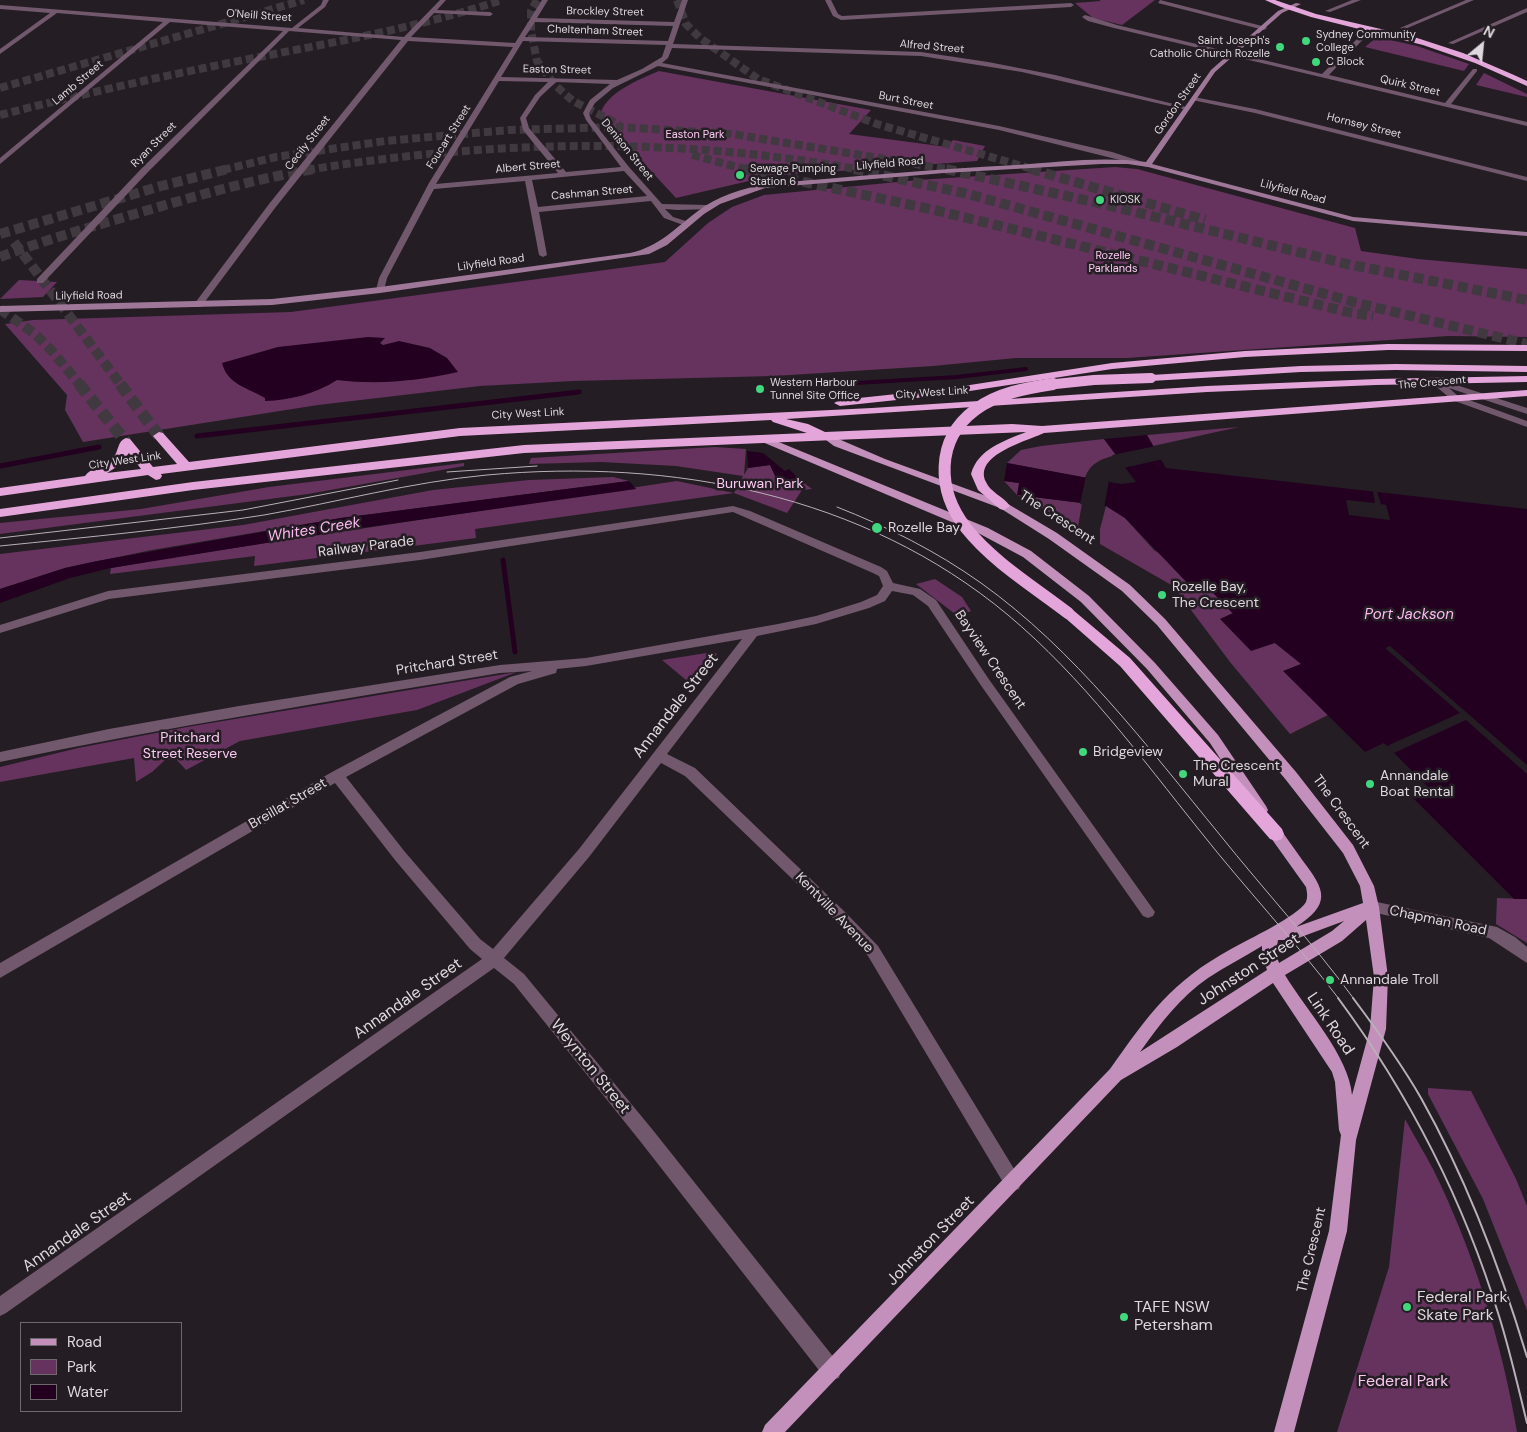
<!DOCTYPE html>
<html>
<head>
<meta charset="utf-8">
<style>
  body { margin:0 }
  #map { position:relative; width:1527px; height:1432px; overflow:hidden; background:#251d24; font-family:"DM Sans",sans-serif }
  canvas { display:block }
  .legend { position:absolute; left:20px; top:1322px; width:162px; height:90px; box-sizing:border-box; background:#251d24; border:1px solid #6f686e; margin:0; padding:6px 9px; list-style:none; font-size:15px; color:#dfd9de }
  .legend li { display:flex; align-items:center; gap:10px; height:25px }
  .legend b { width:25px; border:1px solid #6f686e }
  .north { position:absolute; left:1457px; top:20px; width:50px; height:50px; -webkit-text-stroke:4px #251d24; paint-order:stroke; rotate:28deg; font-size:14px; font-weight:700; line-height:20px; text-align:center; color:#dfd9de }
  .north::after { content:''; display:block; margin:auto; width:18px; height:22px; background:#dfd9de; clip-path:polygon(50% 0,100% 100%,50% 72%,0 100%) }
</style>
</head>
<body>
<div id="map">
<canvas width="1527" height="1432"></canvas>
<ul class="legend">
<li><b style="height:6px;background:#c390bb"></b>Road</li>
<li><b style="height:14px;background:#65335e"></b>Park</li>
<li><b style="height:14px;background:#230020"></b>Water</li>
</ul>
<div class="north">N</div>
</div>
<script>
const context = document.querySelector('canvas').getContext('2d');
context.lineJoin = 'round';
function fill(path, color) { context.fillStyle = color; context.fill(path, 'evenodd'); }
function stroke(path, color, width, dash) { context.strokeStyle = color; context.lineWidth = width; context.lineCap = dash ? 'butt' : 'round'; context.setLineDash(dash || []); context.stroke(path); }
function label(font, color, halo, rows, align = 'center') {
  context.font = font + ' "DM Sans",sans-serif'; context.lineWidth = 5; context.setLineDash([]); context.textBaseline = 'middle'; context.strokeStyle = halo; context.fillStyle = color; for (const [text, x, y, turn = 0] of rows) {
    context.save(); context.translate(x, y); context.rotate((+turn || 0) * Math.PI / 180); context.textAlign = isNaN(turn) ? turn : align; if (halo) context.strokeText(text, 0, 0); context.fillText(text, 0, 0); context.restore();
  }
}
const green = new Path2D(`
  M1099 0H1155L1122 25 1093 18 1075 3 1101 1Z
  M1377 37 1417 46 1469 64 1464 71 1365 47Z
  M659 71 871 110 849 134 947 147 953 140 985 146 977 161 770 176 676 198 600 116C604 93 640 79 659 71Z
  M1484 73 1527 94V97L1476 85Z
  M1115 167 1137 169 1355 228 1361 251 1418 259 1527 269V337L1448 336 1127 358H1016L933 366 774 376 573 381 480 386 318 405 83 442 65 410 67 395 5 324 33 320 291 312 665 262 708 223 732 207 764 195 918 180Z
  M19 280 57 282 43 297 0 299Z
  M1239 427 1153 446 1147 435Z
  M1104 439 1116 455C1101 459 1090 463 1085 478L1007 463 1021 450 1041 446Z
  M715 447 746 449 744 475 748 468 770 465 778 482 800 480 812 489 802 490 787 513 734 493 475 529 476 538 254 566 255 556 110 574 111 568 174 557 677 481 734 493 743 476 676 466 601 462 529 464 531 458Z
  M464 463V466L308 494 0 534V523L141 509 269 487Z
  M613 477 629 481 341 518 152 550 65 568 0 589V554L243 525 433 490 529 480Z
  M1004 481 1019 483 1018 495 1082 503 1078 527 1017 495Z
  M1106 506 1125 518 1154 550 1207 586 1233 614 1220 619 1275 643 1302 664 1284 671 1328 715 1290 734 1230 662 1173 586 1100 544V529Z
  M935 579 962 597 971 611 959 617 916 584Z
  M713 652 717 654 692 685 662 660Z
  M517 672 417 710 240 741 186 770 176 759 165 760 152 772 136 782 134 758 0 782V767L78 748 187 727Z
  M1497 898 1527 899V943L1496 924Z
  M1428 1088 1471 1091 1516 1179 1527 1206V1310L1483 1199 1428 1094Z
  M1405 1119C1414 1136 1424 1152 1433 1169 1473 1250 1502 1342 1517 1432H1337L1389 1267Z`);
const water = new Path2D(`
  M368 337 385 338 380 343 383 345 399 341 430 348 447 358 458 372C418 381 378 385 337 380 315 394 291 400 265 401V398C248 388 227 384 222 363L278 347Z
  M1147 435 1166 468 1527 509V899H1514L1411 796 1429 788 1384 743 1365 752 1283 671 1301 664 1275 643 1251 651 1220 619 1233 613 1207 587 1194 590 1125 518 1106 506 1017 495 1019 483 1004 481 1007 463 1121 484 1136 482 1104 439Z
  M747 451 763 453 785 471 789 469 800 480 778 482 770 465 748 468Z
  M629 481 636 489 340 531 111 568 70 578 0 603V589L65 568 97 561 341 518Z`);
const pier = new Path2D(`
  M1156 446 1164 459 1123 468 1112 455Z
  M1086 476 1109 480 1104 508 1080 504Z
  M1373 491 1377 492 1381 504 1386 505 1390 520 1349 515 1346 500 1375 503Z
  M1390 646 1527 765V774L1466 720 1394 753 1387 746 1460 713 1385 648Z`);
const streamFar1 = new Path2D(`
  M839 384 957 377 1026 369`);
const stream = new Path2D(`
  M839 384H843
  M197 436 579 392
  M0 466 99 447
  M503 560 515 652`);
const highwayTunnelFar2 = new Path2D(`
  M537 0 531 11V31L537 61 555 85 573 101 620 125
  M677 0 686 24 700 38 758 79 877 124 1036 170
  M0 88 304 0
  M0 115C86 93 172 74 259 57 341 41 423 26 502 0
  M692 155 748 170
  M223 170 276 157 385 141 509 130 618 127 732 134 952 170
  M307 170C491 140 677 136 861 170`);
const highwayTunnelFar1 = new Path2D(`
  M744 169 939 211 1352 313 1373 316
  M854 169 968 194 1361 304 1527 344
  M946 169 1107 205 1347 264 1527 300
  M1031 169 1205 220
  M0 234 161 186 228 169
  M14 242 121 385
  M0 257C45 240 91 227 138 213 196 196 254 179 314 169
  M0 309 35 334 51 350 80 385`);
const highwayTunnel = new Path2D(`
  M79 384 126 442
  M120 384 159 436`);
const street = new Path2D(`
  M323 0H329L325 7 298 28 404 37 440 0H446L437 10 490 12 493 14 490 16 434 13 411 37 515 43 542 0H548L537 18 674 22 682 0H688L673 44 921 52 988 62 1055 75 1190 108 1187 110 1022 72 921 56 672 48 668 58 662 63 999 126 1112 152 1152 165 1148 167 999 130 658 66 613 88 595 103 589 113 591 119 629 167 662 204 708 205H711V209L678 210 665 209 673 217 689 222 690 224 686 226 664 218 651 201 539 212 547 255 543 257 539 255 525 181 434 189 387 278 384 290 380 293 376 290 379 278 429 183 513 47 408 41 275 208 201 307H195V303L269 204 401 40 289 31 148 172 43 283H37V279L142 168 283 31 170 22 0 164V158L163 22 57 13 0 54V49L50 13 0 9V5L292 28 321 5ZM535 22 673 26 668 41 525 37ZM523 41 666 45 662 57 642 69 617 80 501 77ZM499 81 548 82 535 95 520 118 523 130 558 173 436 184ZM556 82 610 84 590 100 583 113 586 120 621 167 566 172 529 128 526 118 540 97ZM624 171 647 196 538 207 532 180Z
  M825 0H831L838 14 842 16 1071 3 1074 5 1071 7 841 20 833 16Z
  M1160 0 1266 27 1267 28 1264 30 1158 3Z
  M1352 0H1361L1330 12 1325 11Z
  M1466 0H1474L1405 29 1400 28Z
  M1527 8V12L1453 44 1448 43Z
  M1085 15 1117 25 1322 74 1369 27H1373V29L1329 75 1445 103 1473 69H1477V71L1451 104 1527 122V126L1114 28 1088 21 1082 17Z
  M1194 97 1255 109 1527 177V181L1255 113 1192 100V98Z
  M1435 378 1527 408V414L1449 388 1458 396 1527 421V427L1452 400 1432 383V379Z
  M733 506 750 511 881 567 887 571 893 583 920 589 936 600 988 678 1155 912 1153 916 1148 918 1143 916 980 684 928 606 913 595 892 591 885 601 869 608 816 624 757 636 667 754 695 768 844 911 878 946 1019 1177 1021 1183 1019 1189 1013 1191 1007 1189 868 956 834 919 685 776 661 763 589 857 504 958 524 974 652 1129 839 1364 841 1371 839 1378 832 1380 825 1378 640 1141 514 984 494 968 6 1313 0 1316V1296L482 959 470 949 395 860 335 783 0 978V963L332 772 510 677 532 671 500 673C333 701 166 727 0 762V752L109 729 239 706 500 665 586 658 778 624 816 616 861 602 877 595 883 586 879 576 873 573 733 512 420 560 109 599 0 633V625L108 591 420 552ZM742 639 579 849 493 949 480 939 405 852 346 777 518 684 556 673 557 669 586 666Z
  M1372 901 1497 927 1515 937 1527 947V963L1489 938 1367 911 1365 907 1367 903Z`);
const secondary = new Path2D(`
  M1296 3 1301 4 1282 13 1215 72 1152 164 1353 217 1527 232V236L1353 221 1148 167 1128 164H1101L944 173 765 188 720 204 704 214 667 245 649 254 380 293 272 305 0 312V306L272 299 380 287 630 253C659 247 675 228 698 211 717 196 742 189 765 184 849 177 932 169 1016 165 1059 162 1103 156 1146 162L1211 70 1278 11Z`);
const primary = new Path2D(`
  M827 434 885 459 1008 504 1057 533 1130 585 1165 619 1296 772 1353 845 1374 886 1379 907 1388 977 1386 1029 1356 1140 1347 1231 1294 1432H1274L1329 1231 1341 1135 1339 1130 1335 1082 1332 1072 1273 983 1177 1047 1121 1080 785 1432H762L765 1425 1110 1069C1149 1014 1171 982 1231 949 1247 940 1298 916 1306 902 1308 897 1307 892 1306 887L1266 831 1264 827 1266 823 1271 821 1276 823C1285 836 1294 848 1303 861 1326 891 1331 904 1296 927L1363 903 1360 886 1343 853 1286 780 1157 625 1122 591 1049 539 1000 508 834 446 822 437ZM1366 920 1374 977 1370 1029 1352 1095C1349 1056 1306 1010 1285 975L1342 941ZM1344 921 1332 931 1279 963 1276 954 1278 940H1293ZM1262 946V954L1267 970 1140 1052C1160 1024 1180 997 1208 978 1226 966 1244 957 1262 946Z
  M764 436 988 528 1031 551 1089 596 1155 663 1218 735 1266 806 1268 810 1266 814 1261 815 1256 814 1210 743 1147 669 1081 602 1023 557 980 534 760 441 759 439Z`);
const highway = new Path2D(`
  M1265 0H1275L1316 14 1411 36 1463 53 1514 75 1527 81V86L1475 63 1423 45 1311 17 1281 7Z
  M1388 344 1527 345V351L1388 350 1245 357 1112 369 944 395 840 406 834 403 840 400 944 389 1112 363 1245 351Z
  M1396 364 1525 366H1527V372L1396 370 1301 372 1151 381 1145 378 1151 375 1301 366Z
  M1527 376V382L1376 385 1207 392 786 419 808 424 825 432 1012 424 1042 426 1527 390V396L1044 433C1027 441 973 455 986 482 990 492 1004 497 1010 506L1004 510 1000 509 978 490 971 474C978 449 1004 441 1026 432L524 453 193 490 0 517V509L193 482 524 445 807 433 773 422 771 420 460 436 161 474 162 476 160 479 156 480 148 475 0 496V488L85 476C90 468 105 466 113 458 119 452 117 441 126 438L130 439 153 467 177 464 153 436 159 432 163 433 189 462 460 428 872 408 1207 386 1376 379ZM129 453 141 469 107 473 118 466Z
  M1068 608 1073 610 1130 658 1282 829 1284 834 1282 839 1276 841 1270 839 1120 666 1063 616 1061 613 1063 610Z`);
const tramFar1 = new Path2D(`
  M447 472 537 466
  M837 507C888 527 936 551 981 583 1075 650 1147 746 1220 835 1264 890 1312 942 1354 999
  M0 538 243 510 398 480
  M0 546C88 537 176 529 264 515 338 502 411 482 487 475 671 458 863 494 1008 615 1082 677 1140 756 1200 831 1245 888 1295 941 1339 999`);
const tram = new Path2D(`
  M1338 998C1409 1094 1464 1202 1499 1316 1510 1351 1518 1387 1527 1423
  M1353 998C1377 1030 1401 1063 1421 1098 1467 1180 1500 1267 1527 1357`);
const highwayBridgeFar1 = new Path2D(`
  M1046 385 1094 380 1151 378`);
const highwayBridge = new Path2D(`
  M1053 384C1027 388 997 393 975 410 935 440 937 491 966 528 993 562 1033 586 1068 613`);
const markers = [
  [1306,41,5,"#41d77c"],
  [1280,47,5,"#41d77c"],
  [1316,62,5,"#41d77c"],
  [740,175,5,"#41d77c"],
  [1100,200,5,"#41d77c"],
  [760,389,5,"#41d77c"],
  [877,528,6,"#41d77c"],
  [1162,595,5,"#41d77c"],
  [1083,752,5,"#41d77c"],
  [1183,774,5,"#41d77c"],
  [1370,784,5,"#41d77c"],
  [1330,980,5,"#41d77c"],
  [1407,1307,5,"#41d77c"],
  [1124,1317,5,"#41d77c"]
];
const farStreetnames = [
  ["Brockley Street",605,12,1],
  ["O'Neill Street",259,16,4],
  ["Cheltenham Street",595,31,2],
  ["Alfred Street",932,47,5],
  ["Easton Street",557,70,1],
  ["Lamb Street",78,83,-40],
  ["Quirk Street",1410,86,13],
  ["Burt Street",906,101,11],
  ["Gordon Street",1178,104,-55],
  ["Hornsey Street",1364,126,14],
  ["Foucart Street",449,137,-58],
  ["Cecily Street",308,143,-52],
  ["Ryan Street",154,145,-45],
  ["Denison Street",627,150,51],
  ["Lilyfield Road",890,164,-5],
  ["Albert Street",528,167,-5],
  ["Lilyfield Road",1293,192,15],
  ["Cashman Street",592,193,-5],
  ["Lilyfield Road",491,263,-8],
  ["Lilyfield Road",89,296,-1],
  ["The Crescent",1432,383,-5],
  ["City West Link",932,393,-4],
  ["City West Link",528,414,-3],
  ["City West Link",125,461,-8]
];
const farPoinames = [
  ["Sydney Community",1316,35],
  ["College",1316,48],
  ["Saint Joseph's",1270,41,"right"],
  ["Catholic Church Rozelle",1270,54,"right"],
  ["C Block",1326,62],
  ["Sewage Pumping",750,169],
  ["Station 6",750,182],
  ["KIOSK",1110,200],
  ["Western Harbour",770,383],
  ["Tunnel Site Office",770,396]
];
const farParknames = [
  ["Easton Park",695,135],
  ["Rozelle",1113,256],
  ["Parklands",1113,269]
];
const parkNames = [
  ["Buruwan Park",760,484],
  ["Pritchard",190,738],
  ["Street Reserve",190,754]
];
const streetNames = [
  ["The Crescent",1057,518,33],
  ["Railway Parade",366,547,-7],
  ["Bayview Crescent",990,660,56],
  ["Pritchard Street",447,663,-9],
  ["Breillat Street",288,804,-30],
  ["The Crescent",1341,812,54],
  ["Kentville Avenue",834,913,46],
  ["Chapman Road",1438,921,12],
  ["The Crescent",1312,1250,-77]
];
const poiNames = [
  ["Rozelle Bay",888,528],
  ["Rozelle Bay,",1172,587],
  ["The Crescent",1172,603],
  ["Bridgeview",1093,752],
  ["The Crescent",1193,766],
  ["Mural",1193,782],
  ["Annandale",1380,776],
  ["Boat Rental",1380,792],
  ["Annandale Troll",1340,980]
];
const waterNames = [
  ["Whites Creek",314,530,-9],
  ["Port Jackson",1409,615]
];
const nearStreetnames = [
  ["Annandale Street",676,706,-52],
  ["Johnston Street",1249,970,-33],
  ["Annandale Street",408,999,-35],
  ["Link Road",1330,1024,56],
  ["Weynton Street",590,1067,51],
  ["Annandale Street",77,1232,-35],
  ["Johnston Street",931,1241,-46]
];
const nearPoinames = [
  ["Federal Park",1417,1298],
  ["Skate Park",1417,1316],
  ["TAFE NSW",1134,1308],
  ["Petersham",1134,1326]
];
const nearParknames = [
  ["Federal Park",1403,1382]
];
fill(green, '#65335e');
fill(water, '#230020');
fill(pier, '#251d24');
stroke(streamFar1, '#230020', 4);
stroke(stream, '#230020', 5);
stroke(highwayTunnelFar2, '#413940', 8, [8, 4]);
stroke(highwayTunnelFar1, '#413940', 10, [10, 5]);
stroke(highwayTunnel, '#413940', 12, [12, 6]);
fill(street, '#71586d');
fill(secondary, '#9f7899');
fill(primary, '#c390bb');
fill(highway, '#e4a6da');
stroke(tramFar1, '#b8b1b7', 1);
stroke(tram, '#b8b1b7', 2);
stroke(highwayBridgeFar1, '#e4a6da', 10);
stroke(highwayBridge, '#e4a6da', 12);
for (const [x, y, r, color] of markers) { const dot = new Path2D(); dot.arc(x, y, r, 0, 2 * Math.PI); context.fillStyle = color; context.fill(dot); stroke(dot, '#251d24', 2); }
label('11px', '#dfd9de', '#251d24', farStreetnames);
label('11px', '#dfd9de', '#251d24', farPoinames, 'left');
label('11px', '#fac8f1', '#251d24', farParknames);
label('14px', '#fac8f1', '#251d24', parkNames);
label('14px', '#dfd9de', '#251d24', streetNames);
label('14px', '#dfd9de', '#251d24', poiNames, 'left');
label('italic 15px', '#fdbbf2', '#251d24', waterNames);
label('16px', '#dfd9de', '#251d24', nearStreetnames);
label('16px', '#dfd9de', '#251d24', nearPoinames, 'left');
label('16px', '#fac8f1', '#251d24', nearParknames);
</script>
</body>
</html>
